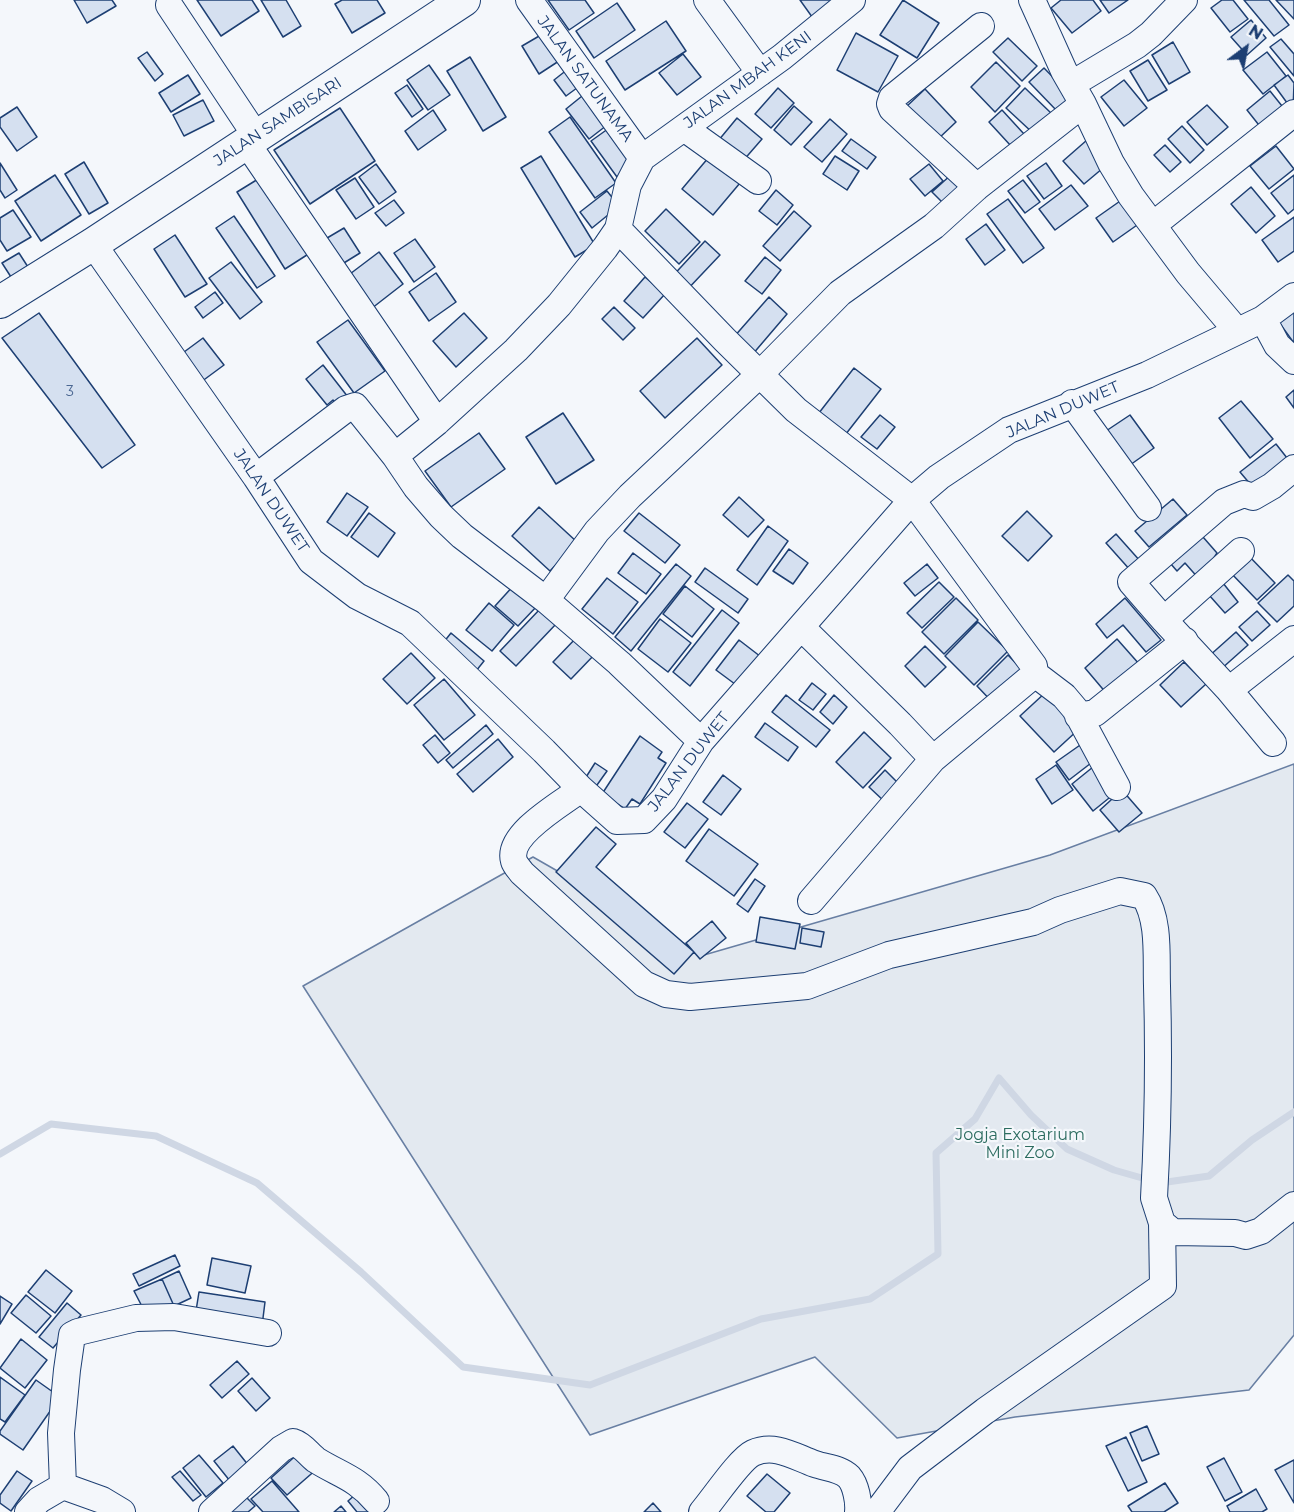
<!DOCTYPE html>
<html>
<head>
<meta charset="utf-8">
<style>
  body { margin:0 }
  #map { position:relative; width:1294px; height:1512px; overflow:hidden; background:#f4f7fb; font-family:Montserrat,sans-serif }
  canvas { display:block }
  .north { position:absolute; left:1216px; top:18px; width:60px; height:60px; -webkit-text-stroke:4px #f4f7fb; paint-order:stroke; rotate:32deg; font-size:16px; font-weight:700; line-height:24px; text-align:center; color:#1d3f73 }
  .north::after { content:''; display:block; margin:auto; width:21px; height:27px; background:#1d3f73; clip-path:polygon(50% 0,100% 100%,50% 72%,0 100%) }
</style>
</head>
<body>
<div id="map">
<canvas width="1294" height="1512"></canvas>
<div class="north">N</div>
</div>
<script>
const context = document.querySelector('canvas').getContext('2d');
context.lineJoin = 'round';
function fill(path, color) { context.fillStyle = color; context.fill(path, 'evenodd'); }
function stroke(path, color, width, dash) { context.strokeStyle = color; context.lineWidth = width; context.lineCap = dash ? 'butt' : 'round'; context.setLineDash(dash || []); context.stroke(path); }
function label(font, color, halo, rows, align = 'center') {
  context.font = font + ' Montserrat,sans-serif'; context.lineWidth = 4.5; context.setLineDash([]); context.textBaseline = 'middle'; context.strokeStyle = halo; context.fillStyle = color; for (const [text, x, y, turn = 0] of rows) {
    context.save(); context.translate(x, y); context.rotate((+turn || 0) * Math.PI / 180); context.textAlign = isNaN(turn) ? turn : align; if (halo) context.strokeText(text, 0, 0); context.fillText(text, 0, 0); context.restore();
  }
}
const green = new Path2D(`
  M1294 764V1335L1249 1390 1015 1417 897 1438 815 1357 590 1435 303 986 533 857 704 955 1050 855Z`);
const stream = new Path2D(`
  M0 1154 51 1124 156 1136 257 1183 361 1272 463 1367 590 1385 761 1319 870 1299 938 1254 936 1153 975 1119 999 1078 1031 1115 1067 1149 1114 1170 1149 1180
  M1160 1183 1209 1176 1252 1140 1294 1112`);
const building = new Path2D(`
  M74 0H112L116 6 87 23Z
  M197 0H252L259 11 221 36Z
  M261 0H286L301 26 283 37Z
  M342 0H377L385 13 352 33 335 4Z
  M548 0H585L594 13 569 30Z
  M800 0H833L815 21Z
  M903 0 939 23 917 58 880 35Z
  M1061 0H1093L1101 11 1072 33 1051 8Z
  M1100 0H1128L1109 13Z
  M1222 0H1233L1248 19 1230 32 1211 8Z
  M1244 0H1269L1289 25 1274 36Z
  M1276 0H1294V19Z
  M617 3 635 30 594 58 576 31Z
  M1251 20 1266 38 1247 55 1231 37Z
  M666 21 686 51 625 90 606 61Z
  M546 32 562 59 539 74 522 46Z
  M856 33 898 56 878 92 837 70Z
  M1008 38 1037 66 1022 81 993 52Z
  M1281 39 1294 54V76L1270 47Z
  M1173 42 1190 72 1169 84 1152 55Z
  M147 52 163 74 155 81 138 58Z
  M1267 52 1286 76 1263 94 1243 70Z
  M683 54 701 77 677 95 659 73Z
  M470 57 506 117 483 131 447 71Z
  M1148 60 1167 90 1148 101 1130 71Z
  M996 62 1020 86 995 112 971 87Z
  M429 65 450 95 428 110 407 80Z
  M1044 68 1073 98 1058 112 1029 82Z
  M568 69 581 85 566 96 554 80Z
  M188 75 200 94 171 112 159 93Z
  M1288 75 1294 83 1293 111 1274 85Z
  M1124 80 1147 108 1124 126 1101 97Z
  M407 85 423 109 412 117 395 93Z
  M778 88 794 103 771 128 755 114Z
  M1025 88 1052 114 1034 134 1006 108Z
  M925 89 956 122 937 140 906 107Z
  M1270 91 1290 116 1266 134 1247 110Z
  M587 92 611 122 589 139 566 109Z
  M203 100 214 121 184 136 173 115Z
  M1207 105 1228 127 1207 145 1187 122Z
  M794 106 812 122 791 145 774 130Z
  M17 107 37 137 17 151 0 127V118Z
  M340 108 375 161 310 204 274 150Z
  M433 110 446 130 418 150 405 131Z
  M1002 110 1024 134 1011 146 989 122Z
  M570 117 616 183 595 198 549 132Z
  M737 118 762 139 742 162 718 141Z
  M830 119 847 134 822 162 804 147Z
  M612 126 637 161 617 177 591 141Z
  M1182 126 1204 150 1190 163 1168 139Z
  M851 139 876 157 867 169 842 151Z
  M1087 140 1109 163 1084 184 1063 161Z
  M1165 145 1181 162 1170 172 1154 155Z
  M1276 146 1294 169 1269 189 1250 166Z
  M541 156 595 245 575 257 521 168Z
  M835 156 859 171 847 190 823 174Z
  M709 157 740 183 713 215 682 189Z
  M84 162 108 203 89 214 65 174Z
  M0 163 17 190 5 198 0 190Z
  M1046 163 1062 186 1044 199 1027 176Z
  M376 164 396 192 379 204 359 177Z
  M929 164 943 181 925 196 910 179Z
  M953 173 969 190 949 209 932 192Z
  M55 175 81 215 41 241 15 201Z
  M1294 175V209L1288 214 1271 193Z
  M263 176 310 253 285 269 237 192Z
  M355 178 374 207 356 219 336 190Z
  M1023 180 1040 202 1025 213 1008 191Z
  M1071 185 1088 206 1055 230 1039 209Z
  M1251 187 1275 216 1256 233 1231 204Z
  M776 190 793 205 777 225 759 211Z
  M607 191 619 206 592 228 580 212Z
  M1008 199 1044 248 1023 263 987 214Z
  M1123 199 1140 223 1113 242 1096 218Z
  M394 200 404 213 386 226 375 213Z
  M666 209 700 242 679 264 645 231Z
  M13 210 31 237 7 251 0 240V218Z
  M794 211 811 226 780 261 763 246Z
  M234 216 275 276 257 288 216 228Z
  M1294 217V251L1278 262 1262 240Z
  M986 224 1005 250 985 265 966 239Z
  M344 228 360 253 339 266 322 241Z
  M175 235 207 284 185 297 154 249Z
  M415 239 435 267 414 282 394 253Z
  M705 241 720 255 684 293 669 280Z
  M379 252 403 284 367 312 342 280Z
  M19 253 28 267 11 277 2 263Z
  M765 257 781 270 762 294 745 281Z
  M231 262 262 302 240 319 209 278Z
  M436 273 456 302 429 321 409 292Z
  M645 277 665 294 643 318 624 301Z
  M215 292 223 303 203 318 195 307Z
  M769 297 787 314 752 355 733 338Z
  M614 307 635 328 623 340 602 319Z
  M1294 310V343L1278 321Z
  M39 313 135 445 102 468 2 338Z
  M464 313 487 338 456 367 433 341Z
  M348 320 385 371 354 393 317 342Z
  M203 338 224 365 201 382 180 355Z
  M697 338 722 365 665 418 640 391Z
  M323 365 348 397 337 405 333 400 327 405 306 379Z
  M854 368 881 389 842 439 815 418Z
  M1294 390V408L1286 397Z
  M1241 401 1273 439 1250 458 1219 418Z
  M563 413 594 460 556 484 526 437Z
  M880 415 895 427 877 449 861 437Z
  M1130 415 1154 448 1130 465 1106 431Z
  M479 433 505 469 451 507 425 471Z
  M1276 444 1291 463 1256 491 1240 472Z
  M347 493 368 507 347 536 327 522Z
  M739 497 764 520 748 537 723 515Z
  M1173 499 1187 515 1149 547 1135 531Z
  M539 507 577 542 550 571 512 536Z
  M1027 511 1052 536 1028 561 1002 536Z
  M369 513 395 533 378 557 351 537Z
  M639 513 680 545 665 563 624 531Z
  M768 526 788 541 757 585 737 570Z
  M1196 529 1217 553 1200 580 1185 563 1177 571 1164 556Z
  M1116 534 1141 562 1131 571 1106 543Z
  M789 549 808 563 793 584 773 571Z
  M633 553 661 574 646 594 618 573Z
  M1246 553 1275 583 1257 600 1228 570Z
  M676 564 691 576 631 651 615 637Z
  M927 564 938 578 915 596 904 583Z
  M705 568 748 599 738 613 695 582Z
  M1288 575 1294 581V606L1277 622 1258 603Z
  M607 578 638 602 613 634 582 609Z
  M939 582 954 597 922 628 907 613Z
  M1223 583 1238 602 1225 613 1209 595Z
  M515 584 538 605 518 626 495 606Z
  M685 586 714 609 692 637 663 614Z
  M956 598 978 620 944 654 922 632Z
  M1125 598 1161 640 1146 652 1123 625 1107 638 1096 624Z
  M489 603 514 625 492 651 466 630Z
  M541 608 557 623 516 666 500 651Z
  M722 610 739 623 690 686 673 672Z
  M1257 611 1270 625 1252 641 1239 627Z
  M660 619 691 643 668 672 638 649Z
  M978 622 1008 651 974 685 945 656Z
  M1236 632 1248 645 1220 670 1208 657Z
  M451 633 484 661 476 671 443 643Z
  M578 636 596 653 571 679 553 662Z
  M1117 639 1140 665 1107 694 1085 668Z
  M739 640 765 660 743 690 716 670Z
  M925 646 946 667 925 687 905 666Z
  M411 653 435 678 407 704 383 679Z
  M1008 655 1027 675 996 706 977 686Z
  M1184 662 1206 684 1181 707 1160 685Z
  M444 679 475 715 444 740 414 705Z
  M812 683 826 694 813 710 799 700Z
  M1046 692 1079 729 1054 752 1020 716Z
  M786 695 830 730 816 747 772 712Z
  M834 695 847 707 833 724 820 712Z
  M765 723 798 747 788 761 755 737Z
  M486 725 493 734 453 768 446 760Z
  M864 732 891 758 863 788 836 762Z
  M435 735 450 753 438 763 423 745Z
  M640 736 662 752 658 758 666 763 640 804 632 799 625 809 602 794Z
  M498 739 513 757 473 792 457 774Z
  M1083 743 1095 760 1069 780 1056 762Z
  M595 763 607 771 592 792 581 785Z
  M1056 765 1073 790 1052 804 1036 779Z
  M1093 767 1114 794 1093 811 1072 784Z
  M885 770 901 786 885 802 869 787Z
  M723 775 741 789 721 815 703 802Z
  M1122 790 1142 813 1119 832 1100 810Z
  M687 803 708 819 685 848 664 832Z
  M596 827 616 844 596 867 694 952 674 974 556 872Z
  M709 829 758 864 734 896 686 861Z
  M755 879 765 886 748 912 737 904Z
  M760 917 800 924 795 949 756 942Z
  M712 921 726 938 700 959 686 943Z
  M802 928 824 932 821 947 800 943Z
  M175 1255 180 1266 139 1286 133 1274Z
  M212 1258 251 1266 245 1293 207 1285Z
  M46 1270 72 1291 55 1313 28 1292Z
  M179 1271 191 1298 174 1306 162 1279Z
  M162 1279 174 1306 147 1316 134 1291Z
  M199 1292 265 1302 262 1326 195 1317Z
  M26 1295 51 1316 36 1333 11 1313Z
  M0 1296 12 1304 0 1324Z
  M67 1303 81 1315 53 1348 39 1337Z
  M21 1339 47 1360 25 1388 0 1368Z
  M237 1361 249 1374 222 1398 210 1385Z
  M0 1377 25 1395 5 1422 0 1419Z
  M252 1378 270 1398 256 1411 238 1391Z
  M36 1380 60 1397 23 1450 0 1434V1431Z
  M1147 1426 1159 1454 1142 1461 1130 1433Z
  M1126 1437 1147 1482 1128 1491 1106 1446Z
  M233 1446 253 1471 234 1486 214 1461Z
  M302 1450 318 1468 287 1495 271 1478Z
  M199 1455 223 1483 206 1497 183 1468Z
  M1224 1458 1242 1492 1225 1501 1207 1467Z
  M1294 1460V1503L1275 1470Z
  M17 1471 32 1481 11 1511 0 1503V1495Z
  M180 1471 201 1495 193 1501 172 1477Z
  M767 1474 790 1493 774 1512H766L747 1496Z
  M272 1481 299 1512H263L251 1499Z
  M1165 1483 1178 1503 1164 1512H1132L1128 1506Z
  M363 1488 379 1512H357L348 1501Z
  M1256 1489 1267 1509 1262 1512H1230L1227 1506Z
  M241 1492 255 1506 248 1512H218Z
  M653 1503 661 1512H644Z
  M341 1506 346 1512H334Z`);
const minor = new Path2D(`
  M529 0 642 158
  M707 0 760 73
  M169 5 256 136
  M1072 84 1137 45 1151 34 1184 0
  M1083 104 1111 163 1131 196 1188 273 1237 331
  M684 128 758 181
  M246 142 437 422
  M642 158 782 57 852 0
  M977 187 892 109 890 104 892 98 981 26
  M1153 225 1294 113
  M618 229 725 340 796 410 912 500 1034 666 1035 674 1064 696 1075 709 1117 787
  M93 244 256 477 311 561 357 596 410 623 544 751 581 789 617 821 644 820 664 799 701 741 912 500 939 477 1009 430 1147 375 1263 319 1294 296
  M1263 319 1277 345 1294 361
  M1072 403 1148 508
  M395 456 437 422 516 350 559 305 605 248 618 229 628 185 642 158
  M256 477 346 409 355 406 395 456 416 487 441 516 462 536 546 600 619 663 701 741
  M1241 551 1164 620 1229 690 1273 743
  M546 600 597 531 630 496 760 374 840 293 934 226 977 187 1083 104 1064 71 1032 0
  M1164 620 1131 582 1224 502 1244 494 1253 497 1272 486 1294 468
  M801 627 900 724 933 759
  M1229 690 1294 639
  M1078 716 1095 713 1185 641
  M581 789C563 803 506 834 514 861 515 865 520 870 522 873L644 984 666 994 690 997 807 986 889 955 1033 922 1060 910 1120 891 1144 896C1160 920 1156 957 1157 986 1159 1056 1158 1127 1154 1198L1162 1223 1173 1232 1235 1233 1246 1236 1261 1231 1294 1205
  M811 901 933 759 1035 674
  M63 1486 61 1433 67 1370 72 1335 78 1332 136 1318 174 1317 268 1333
  M28 1512 39 1500 63 1486 102 1500 122 1512
  M212 1512 281 1449 293 1442C303 1445 308 1454 316 1460 340 1475 357 1478 376 1501
  M702 1512C714 1498 740 1459 753 1453 775 1443 795 1457 815 1464 826 1468 840 1468 849 1477 856 1485 859 1502 858 1512
  M877 1512 910 1468 985 1411 1163 1286 1162 1223`);
const major = new Path2D(`
  M0 302 93 244 464 0`);
const numberNames = [
  ["3",70,392]
];
const streetNames = [
  ["JALAN SATUNAMA",585,79,54],
  ["JALAN MBAH KENI",748,80,-36],
  ["JALAN SAMBISARI",278,122,-33],
  ["JALAN DUWET",1063,410,-23],
  ["JALAN DUWET",271,501,56],
  ["JALAN DUWET",689,762,-52]
];
const parkNames = [
  ["Jogja Exotarium",1020,1135],
  ["Mini Zoo",1020,1153]
];
fill(green, '#e3e9f0');
stroke(green, '#687fa3', 1.5);
stroke(stream, '#cfd7e4', 7);
fill(building, '#d5e0f0');
stroke(building, '#1d3f73', 1.5);
stroke(minor, '#1d3f73', 28);
stroke(major, '#1d3f73', 34);
stroke(minor, '#f4f7fb', 26);
stroke(major, '#f4f7fb', 32);
label('14px', '#4b6792', null, numberNames);
label('16px', '#1d3f73', '#f4f7fb', streetNames);
label('16px', '#2c6c60', '#f4f7fb', parkNames);
</script>
</body>
</html>
